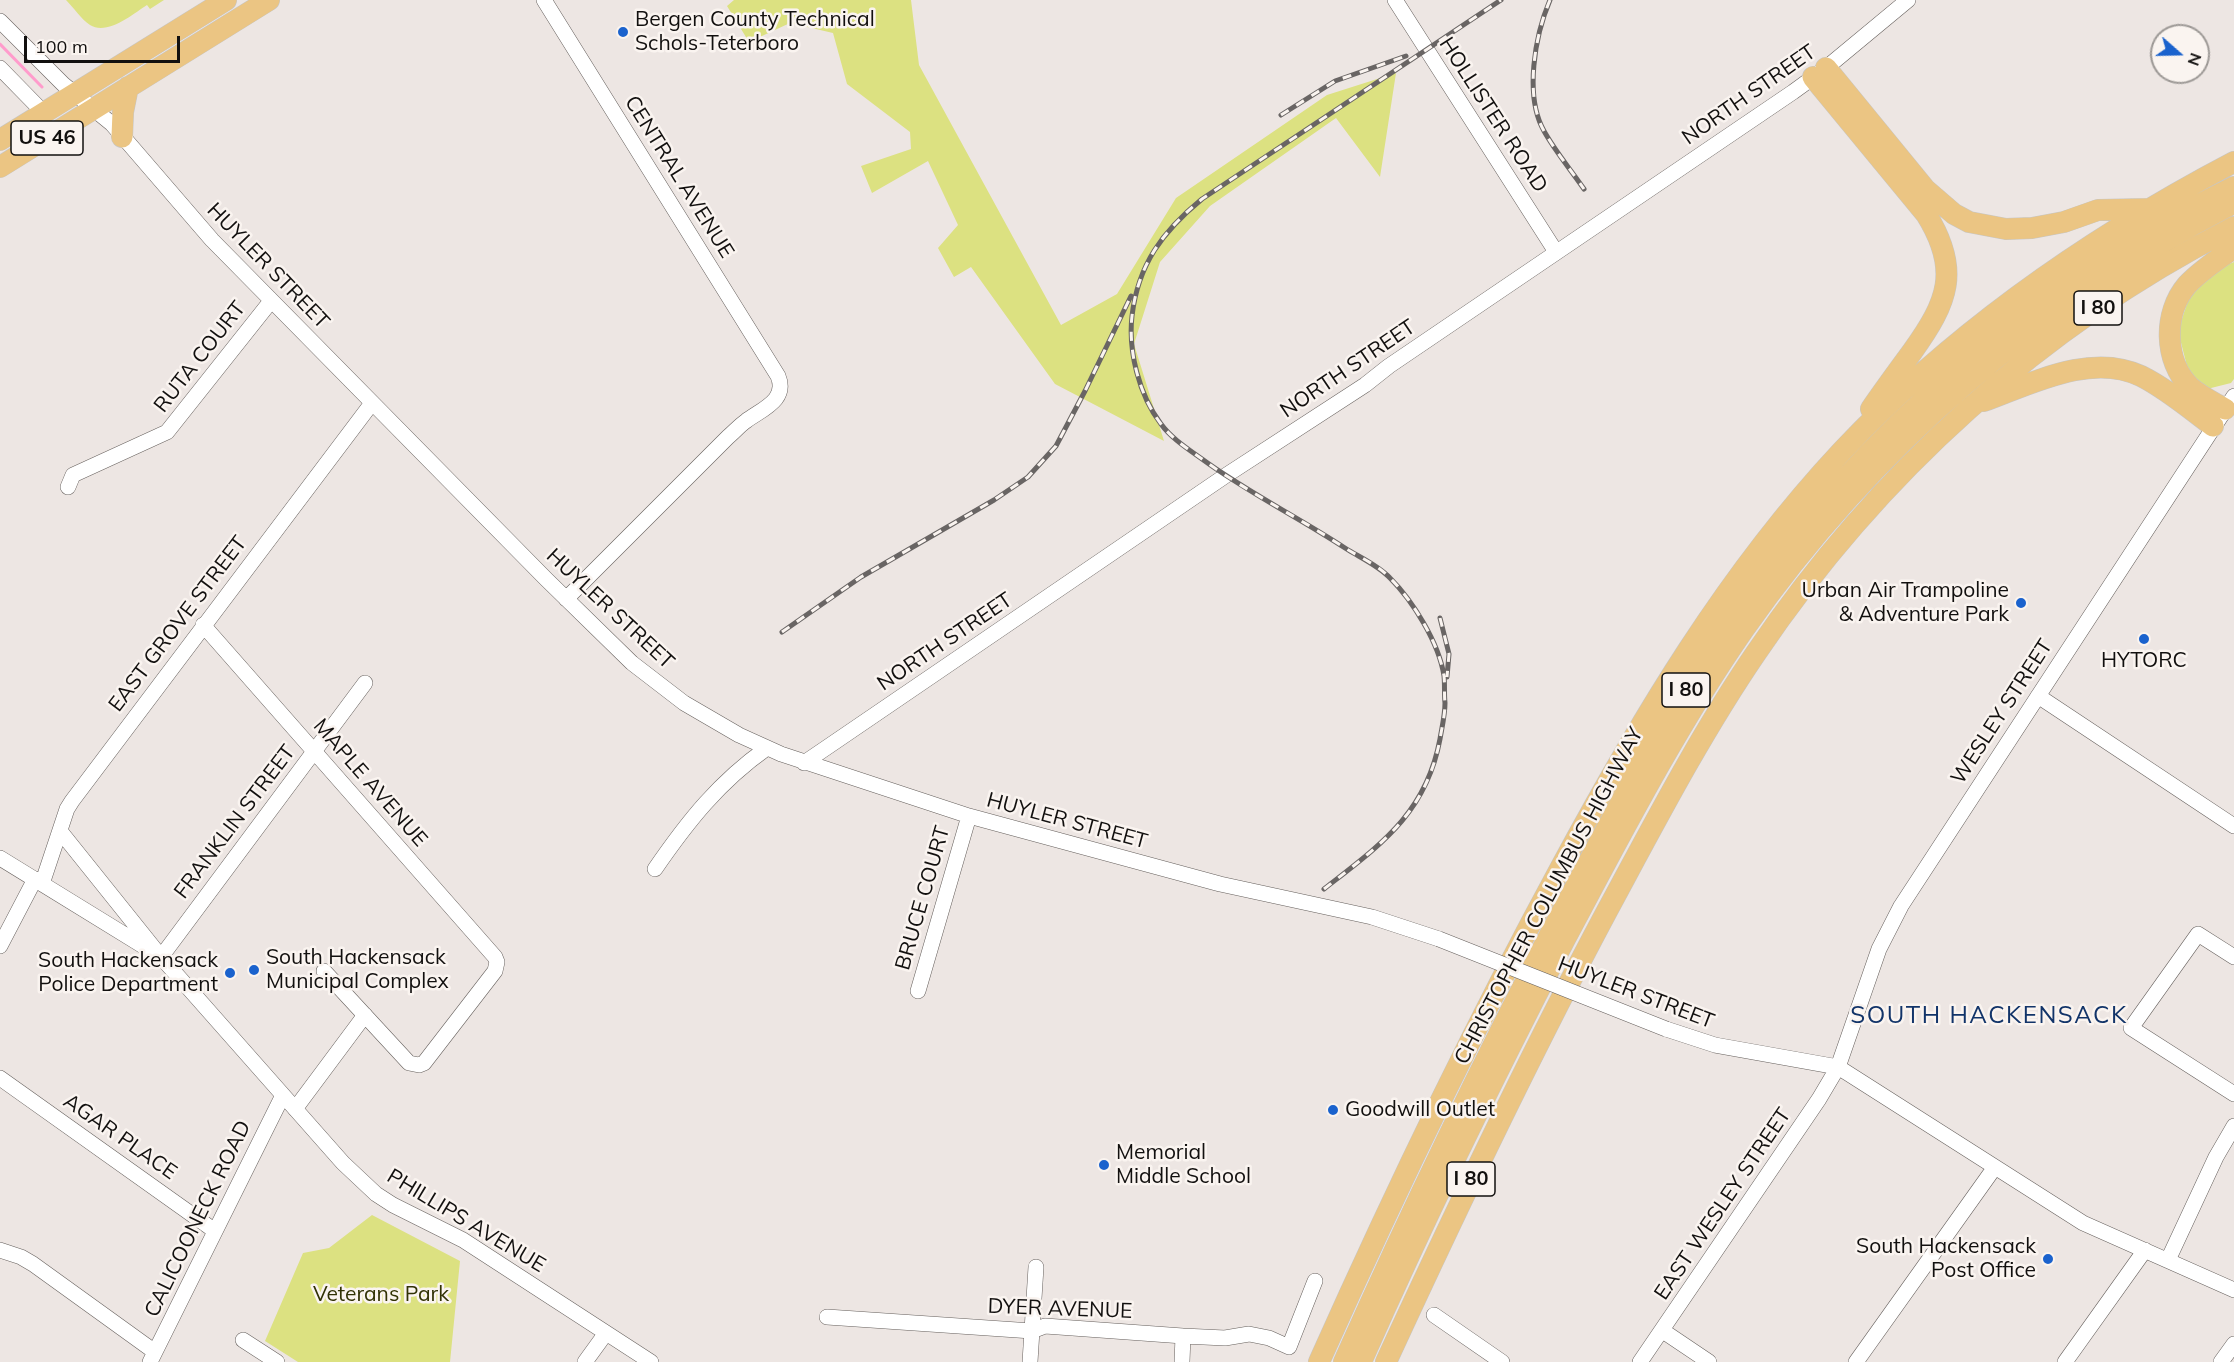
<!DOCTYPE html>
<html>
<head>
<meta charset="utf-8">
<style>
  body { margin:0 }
  #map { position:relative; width:2234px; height:1362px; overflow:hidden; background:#ede6e3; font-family:Mulish,sans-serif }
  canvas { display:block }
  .north { position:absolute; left:2150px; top:24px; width:60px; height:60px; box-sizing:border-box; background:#faf4f0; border:2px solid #9d9996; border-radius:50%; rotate:110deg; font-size:16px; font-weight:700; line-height:24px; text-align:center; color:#12100f }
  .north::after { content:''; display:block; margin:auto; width:21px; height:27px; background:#1a62cd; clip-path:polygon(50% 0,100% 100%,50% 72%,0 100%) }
  .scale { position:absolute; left:24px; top:36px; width:156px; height:27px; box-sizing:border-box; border:3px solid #12100f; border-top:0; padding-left:8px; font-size:18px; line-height:21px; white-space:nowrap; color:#12100f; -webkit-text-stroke:4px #faf4f0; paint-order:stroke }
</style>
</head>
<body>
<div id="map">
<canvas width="2234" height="1362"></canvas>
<div class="north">N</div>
<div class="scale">100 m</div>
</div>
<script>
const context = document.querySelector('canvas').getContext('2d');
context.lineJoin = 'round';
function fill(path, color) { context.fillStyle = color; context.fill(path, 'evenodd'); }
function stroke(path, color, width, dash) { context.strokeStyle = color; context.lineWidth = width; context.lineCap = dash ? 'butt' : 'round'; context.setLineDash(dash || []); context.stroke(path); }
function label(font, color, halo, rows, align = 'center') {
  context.font = font + ' Mulish,sans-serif'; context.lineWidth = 5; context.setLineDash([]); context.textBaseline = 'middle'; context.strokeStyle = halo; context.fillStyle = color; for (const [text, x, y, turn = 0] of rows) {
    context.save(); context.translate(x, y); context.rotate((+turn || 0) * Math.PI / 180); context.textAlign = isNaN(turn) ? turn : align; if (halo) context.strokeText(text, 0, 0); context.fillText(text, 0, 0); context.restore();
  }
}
const green = new Path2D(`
  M66 0H164L150 9 147 5C133 14 107 36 90 25 81 19 74 8 66 0Z
  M734 0H911L919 65 1061 325 1117 294 1176 198 1327 95 1396 73 1380 177 1336 118 1210 206 1160 262 1134 344 1164 441 1055 384 971 267 954 277 938 248 958 225 928 161 872 193 861 166 911 149 910 132 847 84 833 33 790 23 749 42 727 6Z
  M2234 262V379L2231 383 2207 389 2188 370 2178 331 2189 297 2218 268Z
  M372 1215 460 1261 450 1362H298L265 1341 303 1253 329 1248Z`);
const stream = new Path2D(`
  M0 44 42 87`);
const minor = new Path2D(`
  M544 0 778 376C788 400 762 409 746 421 739 426 734 432 728 437L566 599
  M1395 0 1556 252
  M0 21 63 84 112 124 212 240 546 579 632 663 684 703 739 735 781 754 969 816 1220 884 1372 917 1439 939
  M0 68 44 113
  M68 487 73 475 167 432 271 301
  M203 625 495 957 497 962 495 971 424 1063 419 1065 409 1063 324 971
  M2038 696 2234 826
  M804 763 1225 476 1365 385 1389 366 1793 92 1826 68 1908 0
  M60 831 161 957 365 683
  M0 858 161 957 343 1163 376 1194 393 1205 463 1240 651 1362
  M655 869C688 821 719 782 767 748
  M42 884 67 809 72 801 372 403
  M0 946 35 879
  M2234 957 2198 934 2131 1028 2234 1094
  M918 991 969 816
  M1666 1029 1715 1045 1838 1067 2083 1223 2234 1290
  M0 1078 215 1231
  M295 1109 365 1015
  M0 1250 21 1257 33 1264 155 1352
  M2168 1260 2216 1157 2234 1126
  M1434 1315 1502 1362
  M827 1317 1032 1331 1045 1326 1183 1336 1225 1338 1249 1334 1269 1338 1289 1347 1315 1281
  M1663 1331 1709 1362
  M243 1340 277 1362
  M150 1362 283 1095
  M585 1362 606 1333
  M1030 1362 1036 1267
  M1182 1362 1183 1336
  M1640 1362 1819 1099 1838 1067 1879 949 1901 906 2234 396
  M1856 1362 1995 1167
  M2065 1362 2145 1250
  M2221 1362 2234 1344`);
const highway = new Path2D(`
  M1826 68 1925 189 1954 214 1969 222 2006 229 2032 228 2064 222 2098 210 2147 209
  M1813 77 1926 214C1961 270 1948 302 1912 352 1898 371 1884 390 1871 409
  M122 137 123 112 128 87
  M0 140 226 0
  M0 167 269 0
  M1984 401C2031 384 2091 352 2141 376 2167 389 2190 409 2213 426
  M2225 409C2213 402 2200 396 2190 387 2164 361 2163 313 2187 285 2200 271 2218 259 2234 248
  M1319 1362C1394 1194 1473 1029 1561 867 1641 719 1727 574 1842 451 1955 331 2089 238 2234 162
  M1344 1362C1410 1214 1480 1068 1555 925 1612 819 1668 710 1738 611 1865 432 2037 283 2234 187
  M1361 1362C1424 1219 1493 1078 1565 939 1621 834 1676 727 1744 629 1870 449 2038 303 2234 203
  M1386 1362C1456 1210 1528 1059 1607 911 1654 824 1700 735 1756 653 1877 474 2041 325 2234 227`);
const rail = new Path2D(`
  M1550 0C1535 35 1524 96 1544 131 1555 151 1571 170 1584 189
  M1281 115 1335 81 1406 56
  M1440 618 1449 654 1447 677
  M782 632 861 577 994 500 1028 477 1056 446 1085 391 1131 296
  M1324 889C1380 845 1426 814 1440 739 1442 727 1445 715 1445 703 1444 694 1445 685 1444 676 1439 643 1413 601 1390 578 1378 565 1359 557 1345 548 1298 517 1247 492 1202 459 1188 449 1171 438 1161 424 1139 395 1128 351 1132 316 1138 264 1163 231 1202 199L1501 0`);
const minorBridge = new Path2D(`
  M1439 939 1666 1029`);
const markers = [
  [623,32,6,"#1a62cd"],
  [2021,603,6,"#1a62cd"],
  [2144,639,6,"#1a62cd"],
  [254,970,6,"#1a62cd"],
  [230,973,6,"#1a62cd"],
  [1333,1110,6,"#1a62cd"],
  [1104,1165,6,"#1a62cd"],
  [2048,1259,6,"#1a62cd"]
];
const shields = [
  [47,138,72],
  [2098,308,48],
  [1686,690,48],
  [1471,1179,48]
];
const shieldNames = [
  ["US 46",47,138],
  ["I 80",2098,308],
  ["I 80",1686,690],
  ["I 80",1471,1179]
];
const poiNames = [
  ["Bergen County Technical",635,20],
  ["Schols-Teterboro",635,44],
  ["Urban Air Trampoline",2009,591,"right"],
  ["& Adventure Park",2009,615,"right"],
  ["HYTORC",2144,661,"center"],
  ["South Hackensack",266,958],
  ["Municipal Complex",266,982],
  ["South Hackensack",218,961,"right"],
  ["Police Department",218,985,"right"],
  ["Goodwill Outlet",1345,1110],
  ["Memorial",1116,1153],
  ["Middle School",1116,1177],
  ["South Hackensack",2036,1247,"right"],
  ["Post Office",2036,1271,"right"]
];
const streetNames = [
  ["NORTH STREET",1749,95,-35],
  ["HOLLISTER ROAD",1493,115,57],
  ["CENTRAL AVENUE",679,177,58],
  ["HUYLER STREET",268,266,46],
  ["RUTA COURT",200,357,-52],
  ["NORTH STREET",1348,369,-34],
  ["HUYLER STREET",610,609,43],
  ["EAST GROVE STREET",178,624,-53],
  ["NORTH STREET",945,642,-34],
  ["WESLEY STREET",2002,712,-57],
  ["MAPLE AVENUE",370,783,49],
  ["HUYLER STREET",1067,821,15],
  ["FRANKLIN STREET",235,822,-53],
  ["CHRISTOPHER COLUMBUS HIGHWAY",1549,896,-62],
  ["BRUCE COURT",923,898,-74],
  ["HUYLER STREET",1636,993,21],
  ["AGAR PLACE",120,1137,35],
  ["EAST WESLEY STREET",1723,1204,-56],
  ["CALICOONECK ROAD",198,1219,-64],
  ["PHILLIPS AVENUE",466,1221,31],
  ["DYER AVENUE",1060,1309,2]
];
const parkNames = [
  ["Veterans Park",381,1295]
];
const quarterNames = [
  ["SOUTH HACKENSACK",1989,1016]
];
fill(green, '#dce181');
stroke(stream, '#ff9ccc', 3);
stroke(minor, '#66605d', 16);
stroke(highway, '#c6c6c5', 22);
stroke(minor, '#fff', 15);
stroke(highway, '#ebc583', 21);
stroke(rail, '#696564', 5);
stroke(rail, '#faf4f0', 3, [9]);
stroke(minorBridge, '#66605d', 16, []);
stroke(minorBridge, '#fff', 15);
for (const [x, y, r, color] of markers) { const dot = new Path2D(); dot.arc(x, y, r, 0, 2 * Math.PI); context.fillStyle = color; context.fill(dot); stroke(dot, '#faf4f0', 2); }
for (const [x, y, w] of shields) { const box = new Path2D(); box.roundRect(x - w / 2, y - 17, w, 34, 4.5); context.fillStyle = '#faf4f0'; context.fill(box); stroke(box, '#12100f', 1.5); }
label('bold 20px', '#12100f', null, shieldNames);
label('21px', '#12100f', '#faf4f0', poiNames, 'left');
label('21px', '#12100f', '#faf4f0', streetNames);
label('21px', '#313204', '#faf4f0', parkNames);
context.letterSpacing = '1.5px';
label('24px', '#123469', '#faf4f0', quarterNames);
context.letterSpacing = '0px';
</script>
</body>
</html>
